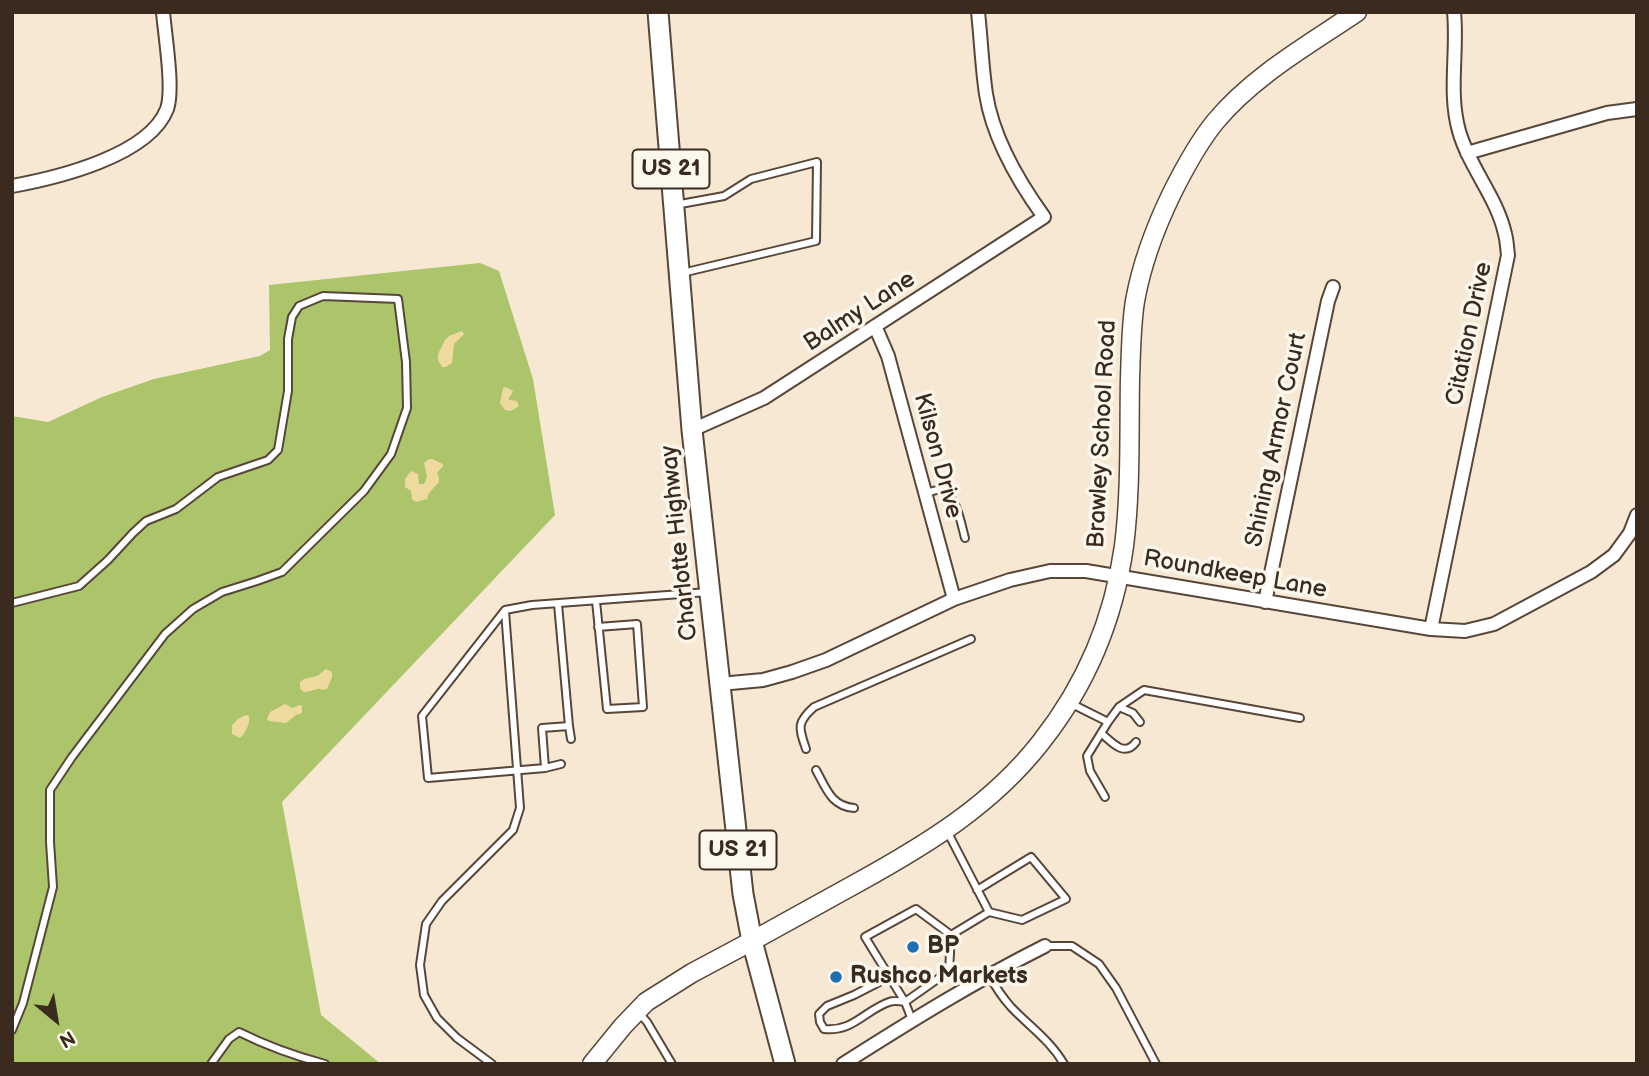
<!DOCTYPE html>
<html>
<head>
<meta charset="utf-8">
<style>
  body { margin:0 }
  #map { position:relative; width:1649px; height:1076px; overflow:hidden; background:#f6e8d2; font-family:"Balsamiq Sans",sans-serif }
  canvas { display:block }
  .frame { position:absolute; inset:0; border:14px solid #3b2a1e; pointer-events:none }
  .north { position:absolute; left:21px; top:985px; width:70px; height:70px; -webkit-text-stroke:5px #fbf7ec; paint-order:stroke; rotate:150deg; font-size:19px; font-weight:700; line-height:28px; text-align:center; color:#3b2a1e }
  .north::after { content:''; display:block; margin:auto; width:24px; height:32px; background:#3b2a1e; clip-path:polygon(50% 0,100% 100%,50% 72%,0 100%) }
</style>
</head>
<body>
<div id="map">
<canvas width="1649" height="1076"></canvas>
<div class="frame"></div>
<div class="north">N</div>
</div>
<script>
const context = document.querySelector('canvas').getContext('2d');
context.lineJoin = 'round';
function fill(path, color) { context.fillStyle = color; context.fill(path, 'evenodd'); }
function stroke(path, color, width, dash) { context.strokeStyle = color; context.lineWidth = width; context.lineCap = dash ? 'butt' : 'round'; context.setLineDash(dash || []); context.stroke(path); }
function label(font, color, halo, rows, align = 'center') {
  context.font = font + ' "Balsamiq Sans",sans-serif'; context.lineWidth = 7; context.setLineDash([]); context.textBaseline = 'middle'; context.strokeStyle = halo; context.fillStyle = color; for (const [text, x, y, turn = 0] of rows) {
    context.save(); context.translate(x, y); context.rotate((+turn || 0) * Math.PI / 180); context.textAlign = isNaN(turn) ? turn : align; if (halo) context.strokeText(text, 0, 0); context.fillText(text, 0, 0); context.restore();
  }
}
const green = new Path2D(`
  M480 263 499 271 533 379 555 515 282 802 321 1015 381 1064H12V416L48 422 102 397 154 379 260 356 270 350 269 285Z`);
const sand = new Path2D(`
  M462 331 464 334 454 344 452 363 446 367H442L438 360V354L445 340 449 336Z
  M506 387 513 391 512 394 509 397V400L517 401 519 406 511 411 505 410 500 403 503 388Z
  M429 459H432L443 464V466L437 473 439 477V482L429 493 427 499 416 502 412 499 411 491 405 487V479L411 471 418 474 419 484H424L427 477 424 463Z
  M326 669 332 672V677L327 689C322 691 321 688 317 689 312 690 309 692 304 692L300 689V682L304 679 317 676Z
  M285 704 292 708 300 705 302 706V713L296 715 286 723 269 721 267 719 270 712Z
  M246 715 249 716C251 722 245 734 240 738L232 734V725L238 719Z`);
const lane = new Path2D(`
  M675 205 724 196 751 179 817 162 816 241 682 273
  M925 493C926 493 936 490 937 490 956 489 961 524 965 538
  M596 601 607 709 643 707 637 624 598 627
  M12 603 79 586 108 560 133 533 146 521 176 509 218 477 268 460 278 450 288 391V339L292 317 299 306 323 296 398 299 406 362 407 408 391 454 364 491 282 572 257 581 222 592 193 609 165 634 72 757 50 790V842L53 887 23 1003 12 1030
  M1070 703 1108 722 1087 756 1090 771 1105 797
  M1119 707 1133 713 1140 722
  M1108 722 1119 707 1144 690 1300 718
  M569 726 571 739
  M1101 733C1112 742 1124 758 1136 742
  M806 749C799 728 796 723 814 707L971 639
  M561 764 545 768 428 778 422 716 505 610 532 605 708 592
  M545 768 542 728 569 726 558 604
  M816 770C826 788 831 806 854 808
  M947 831 989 912
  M1045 946H1072L1099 964 1116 988 1156 1064
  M989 975C995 986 1002 997 1011 1007 1029 1026 1050 1040 1064 1064
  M889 977 854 995 827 1006 819 1014 820 1022 824 1029C853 1032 864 1011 889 1002 894 1000 900 1001 905 1002
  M905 1002 865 937 916 909 951 935
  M639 1013 647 1022 672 1064
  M912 1020 905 1002 949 971 951 935 989 912 1022 920 1066 899 1031 857 977 890
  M211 1064 229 1039 239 1032C267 1046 295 1056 325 1064
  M492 1064 457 1038 437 1018 424 995 420 965 426 924 442 901 513 830 520 808 505 611`);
const street = new Path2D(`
  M1467 153 1607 113 1637 109
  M12 186C56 178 149 156 167 109 174 89 165 36 163 12
  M875 326 888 356 954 599
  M692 430 764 398 1044 217C1018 181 993 139 986 94 982 67 981 39 978 12
  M1265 602 1328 301 1333 287
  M1431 629 1508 255C1507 248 1507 241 1505 234 1497 197 1469 167 1459 131 1448 92 1458 52 1454 12
  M720 684 763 680 792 672 826 660 954 599 1010 580 1050 571H1086L1431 629 1465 631 1494 624 1591 572 1614 555 1630 533 1637 515
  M843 1064C909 1022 975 981 1045 946`);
const secondary = new Path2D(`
  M592 1064 623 1026 646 1002 692 973 752 941C787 922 822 902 857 883 926 845 992 805 1041 742 1086 685 1114 618 1124 546 1131 490 1129 434 1130 378 1131 352 1131 326 1135 301 1142 262 1155 228 1172 193 1184 169 1198 143 1215 122 1253 76 1308 45 1357 12`);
const primary = new Path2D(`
  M658 12 692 430 743 894 752 941 785 1064`);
const markers = [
  [913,947,7,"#1f6fb2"],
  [836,977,7,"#1f6fb2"]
];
const shields = [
  [671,169,77],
  [738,850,77]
];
const shieldNames = [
  ["US 21",671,169],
  ["US 21",738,850]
];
const streetNames = [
  ["Balmy Lane",860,312,-33],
  ["Citation Drive",1470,334,-78],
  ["Brawley School Road",1103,434,-87],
  ["Shining Armor Court",1277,440,-78],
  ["Kilson Drive",937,456,75],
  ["Charlotte Highway",680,543,-96],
  ["Roundkeep Lane",1235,575,10]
];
const poiNames = [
  ["BP",927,947],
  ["Rushco Markets",850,977]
];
fill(green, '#acc56a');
fill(sand, '#eeda9e');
stroke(lane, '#574639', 10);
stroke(street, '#574639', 16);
stroke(secondary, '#574639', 21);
stroke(primary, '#574639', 23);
stroke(lane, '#fff', 6);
stroke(street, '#fff', 12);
stroke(secondary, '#fff', 18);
stroke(primary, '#fff', 19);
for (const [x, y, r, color] of markers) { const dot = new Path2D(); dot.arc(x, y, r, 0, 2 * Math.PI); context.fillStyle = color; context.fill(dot); stroke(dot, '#fbf7ec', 2.5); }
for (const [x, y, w] of shields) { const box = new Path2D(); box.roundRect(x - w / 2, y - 19.5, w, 39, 5); context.fillStyle = '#fbf7ec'; context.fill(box); stroke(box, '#3b2a1e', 2); }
label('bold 23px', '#3b2a1e', null, shieldNames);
label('24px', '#3b2a1e', '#fbf7ec', streetNames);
label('bold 24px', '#3b2a1e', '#fbf7ec', poiNames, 'left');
</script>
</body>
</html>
